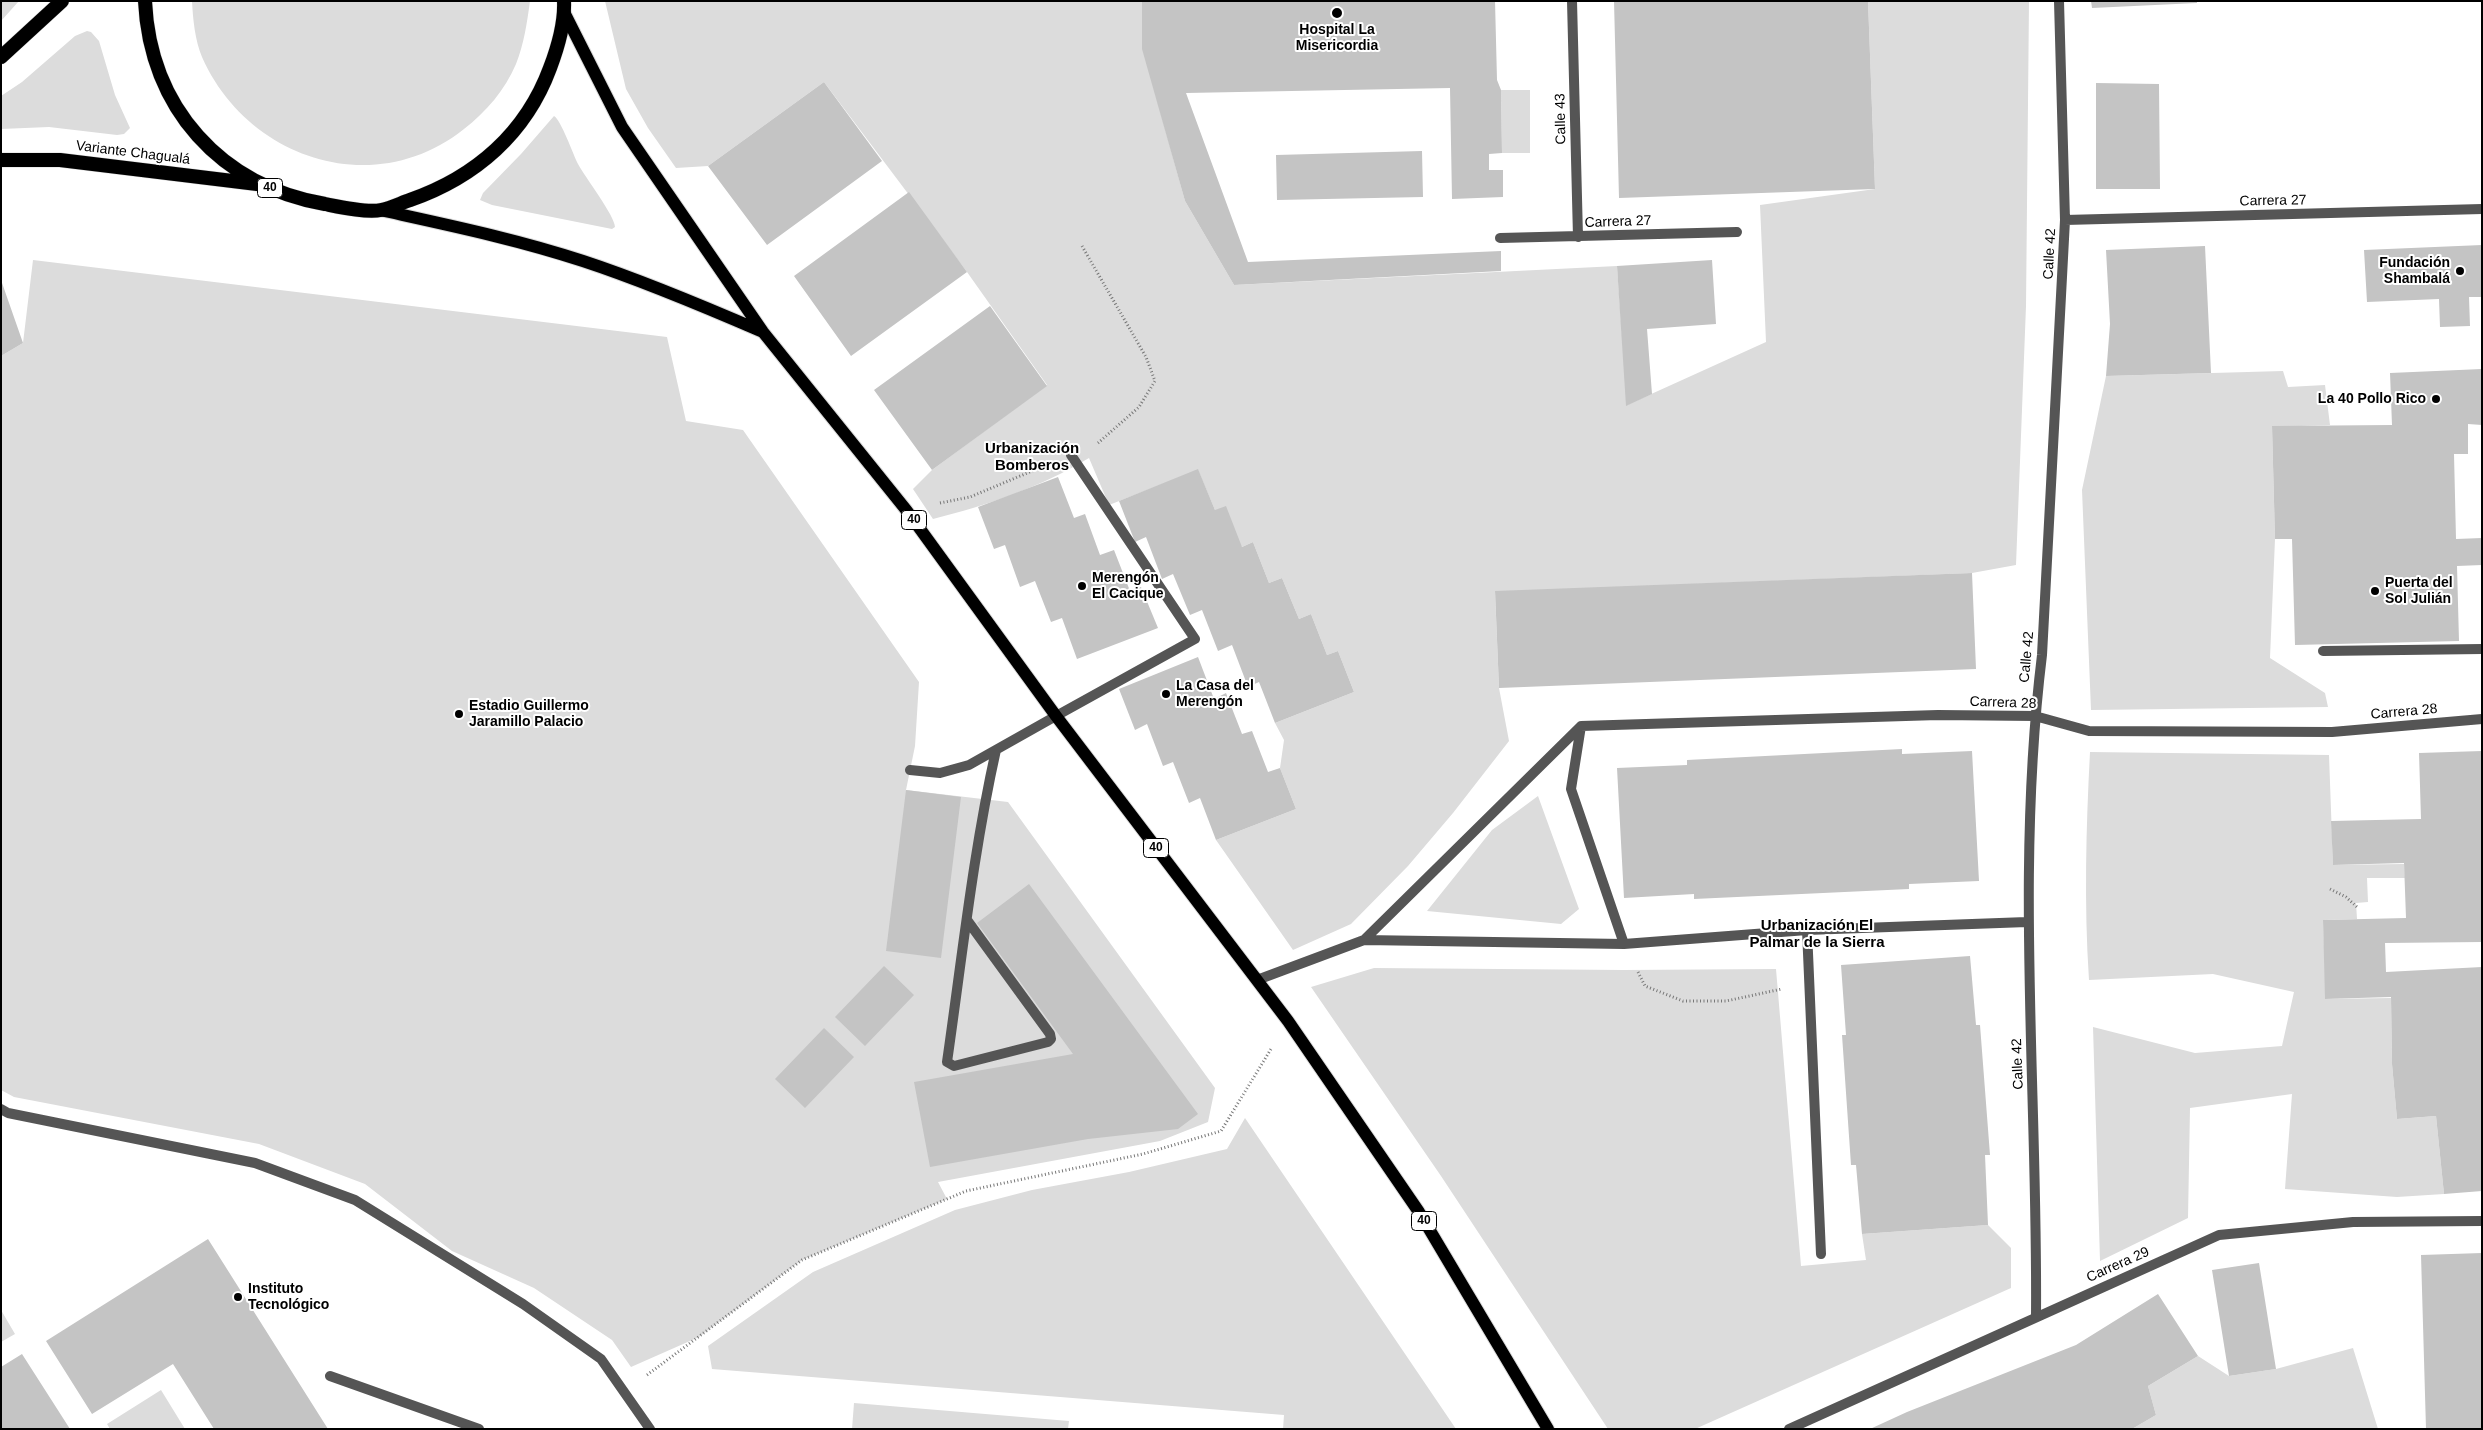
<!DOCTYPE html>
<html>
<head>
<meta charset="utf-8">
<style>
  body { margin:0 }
  #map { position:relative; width:2483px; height:1430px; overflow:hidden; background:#fff; font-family:Helvetica,sans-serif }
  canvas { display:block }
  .frame { position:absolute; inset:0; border:2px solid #000; pointer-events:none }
</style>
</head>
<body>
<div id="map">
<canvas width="2483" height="1430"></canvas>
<div class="frame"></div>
</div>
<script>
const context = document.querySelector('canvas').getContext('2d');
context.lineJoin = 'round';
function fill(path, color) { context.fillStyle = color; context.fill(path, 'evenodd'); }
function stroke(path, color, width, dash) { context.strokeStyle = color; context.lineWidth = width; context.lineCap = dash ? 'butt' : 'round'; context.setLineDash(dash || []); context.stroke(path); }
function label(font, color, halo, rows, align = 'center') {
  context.font = font + ' Helvetica,sans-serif'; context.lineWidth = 4; context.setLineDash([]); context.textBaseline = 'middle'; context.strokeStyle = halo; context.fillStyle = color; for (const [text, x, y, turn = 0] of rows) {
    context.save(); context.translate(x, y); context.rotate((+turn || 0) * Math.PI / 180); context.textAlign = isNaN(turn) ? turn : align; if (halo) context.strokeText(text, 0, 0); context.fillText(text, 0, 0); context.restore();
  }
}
const green = new Path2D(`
  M1 1H19L1 21Z
  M192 1H530C527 23 524 44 516 64 505 90 486 112 464 129 374 201 247 159 202 57 195 40 193 20 192 1Z
  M605 1H1142L1143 49 1185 201 1234 285 1617 266 1627 405 1766 342 1760 205 1875 189 1868 1H2029L2026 306 2016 565 1972 573 1495 592 1499 688 1509 741 1453 813 1408 866 1351 924 1293 950 1216 840 1296 809 1280 768 1284 740 1275 723 1354 692 1338 651 1327 655 1311 614 1299 619 1282 578 1269 583 1253 542 1242 547 1215 510 1198 470 1109 505 1089 458C1041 487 988 505 933 519L913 489 932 470 1047 385 967 272 824 82 708 166 676 168 648 128 626 89Z
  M87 31 91 32 99 41 115 95 130 128 124 134 117 135 49 127 1 129V96L22 82 75 36Z
  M1501 90H1530V153H1502Z
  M554 116C561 120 573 154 578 164 585 177 615 216 615 227L612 229 492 205 480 200 483 193 521 154Z
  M33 260 667 337 686 421 743 430 919 682 915 746 906 790 1008 802 1215 1088 1208 1122 1160 1141 938 1182 947 1199 802 1260 699 1337 631 1367 612 1340 534 1288 452 1251 365 1184 259 1144 14 1097 1 1090V356L23 343Z
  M2283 371 2288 387 2325 385 2330 425 2272 427 2275 539 2270 658 2325 693 2328 707 2091 710 2082 490 2106 376Z
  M2090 752 2329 755 2333 865 2404 864 2405 878H2367L2368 902 2356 903 2357 919 2323 920 2326 999 2391 998 2392 1064 2397 1119 2436 1116 2444 1194 2397 1197 2285 1189 2292 1094 2190 1108 2188 1218 2100 1261 2093 1027 2195 1053 2282 1046 2294 992 2213 974 2089 980C2084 904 2086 828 2090 752Z
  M1538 796 1579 909 1561 924 1427 911 1492 830Z
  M1374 968 1624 970 1776 969 1801 1266 1866 1260 1862 1234 1988 1225 2011 1248V1288L1695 1429H1608L1441 1176 1311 987Z
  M1245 1118 1456 1429H1283L1284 1415 712 1369 708 1346 813 1272 955 1210 1032 1190 1129 1172 1227 1149Z
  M1 1310 15 1334 1 1342Z
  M2353 1348 2378 1429H2132L2156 1415 2148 1386 2198 1356 2229 1376 2276 1369Z
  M161 1390 185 1429H110L107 1424Z
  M854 1403 1069 1421 1068 1429H852Z`);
const building = new Path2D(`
  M1142 1H1495L1497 80 1501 90 1502 153 1489 154V170H1503V197L1452 199 1450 88 1186 93 1248 262 1501 251V271L1234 285 1185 201 1142 49Z
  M1614 1H1868L1875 189 1619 198Z
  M2091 1H2197V3L2092 8Z
  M824 82 882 161 767 245 708 166Z
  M2096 83 2159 84 2160 189H2096Z
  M1422 151 1423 197 1277 200 1276 155Z
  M909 192 967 272 851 356 794 276Z
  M2482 245V297H2469L2470 326 2440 327 2439 299 2367 302 2364 250Z
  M2205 246 2211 373 2106 376 2110 324 2106 250Z
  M1712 260 1716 324 1647 329 1652 394 1626 406 1617 266Z
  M1 280 23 343 1 356Z
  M990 306 1047 386 932 470 874 390Z
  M2482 369V425L2468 424V454H2454L2456 539 2482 538V565L2457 566 2459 641 2295 645 2292 539H2275L2272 426 2392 425 2390 373Z
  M1198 469 1215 510 1226 506 1242 547 1253 542 1269 583 1282 578 1299 619 1311 614 1327 655 1338 651 1354 692 1275 723 1259 682 1248 687 1232 645 1218 651 1202 610 1190 615 1173 574 1162 579 1146 537 1135 542 1119 501Z
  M1058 477 1074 518 1085 514 1100 555 1114 550 1130 591 1141 587 1158 628 1077 659 1062 618 1051 622 1035 581 1020 587 1005 545 994 549 978 507Z
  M1972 573 1976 669 1499 688 1495 591Z
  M1198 657 1214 699 1226 693 1242 734 1252 731 1268 772 1280 768 1296 809 1216 840 1200 798 1189 803 1173 762 1163 766 1147 724 1135 730 1119 689Z
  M1902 749V754L1972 751 1979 881 1909 884V889L1694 899V894L1624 898 1617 768 1687 765V760Z
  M2482 751V942L2385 943 2386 972 2482 967V1191L2444 1194 2436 1116 2397 1119 2392 1064 2391 997 2325 999 2323 920 2406 918 2404 863 2333 865 2331 821 2421 819 2419 753Z
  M906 790 961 797 941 958 886 951Z
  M1029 884 1198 1114 1178 1129 1088 1139 930 1167 914 1082 1073 1054 977 923Z
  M1970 956 1976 1025H1980L1990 1155H1985L1988 1225 1862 1234 1856 1165H1851L1842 1035H1846L1841 965Z
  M884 966 914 995 865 1046 835 1017Z
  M824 1028 854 1057 805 1108 775 1079Z
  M208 1239 328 1429H214L173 1364 92 1414 46 1341Z
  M2482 1253V1429H2426L2421 1255Z
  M2259 1263 2276 1369 2229 1376 2212 1270Z
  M2158 1294 2198 1356 2148 1386 2156 1415 2132 1429H1870L1907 1412 2076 1345Z
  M22 1354 70 1429H1V1367Z`);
const path = new Path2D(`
  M1082 246 1146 357 1155 381 1139 407 1098 443
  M940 503 970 497 1044 466
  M2330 889 2346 897 2357 907
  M1638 972 1645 986 1683 1001H1726L1782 989
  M647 1375 802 1260 966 1191 1143 1154 1221 1131 1271 1049`);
const service = new Path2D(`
  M2323 651 2482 649
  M910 770 940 773 969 765 1056 716
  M967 920 1050 1034 1051 1039 1048 1042 954 1066 947 1062C962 958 973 853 996 750
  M1 1109 8 1113 255 1163 355 1200 523 1304 601 1359 650 1429
  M330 1376 479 1429`);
const minor = new Path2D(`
  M1572 1 1578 237
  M2065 220 2482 209
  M1500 238 1737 232
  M1056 716 1195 639 1071 455
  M1581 726 1938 715 2035 716 2089 731 2332 732 2482 719
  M1581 726 1571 789 1624 944
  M1807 930 1821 1254
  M1364 940 1581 726
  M1257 980 1364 940 1624 944 1807 930 2027 922
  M2036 1316C2038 1096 2015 874 2042 655L2065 220 2059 1
  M1789 1429 2219 1235 2353 1222 2482 1221`);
const primary = new Path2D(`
  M564 12 622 127 763 332 907 511 1056 716 1288 1021 1419 1212 1548 1429
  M380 210C448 225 516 239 583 261 644 281 703 306 763 332`);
const trunk = new Path2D(`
  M145 1C150 108 221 186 325 204 340 207 367 213 381 210 391 208 401 203 410 200 476 177 526 133 550 68 558 47 565 23 564 1
  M1 57 62 1
  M1 160H60L257 184`);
const markers = [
  [1337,13,6,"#000"],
  [2460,271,5,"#000"],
  [2436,399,5,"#000"],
  [1082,586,5,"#000"],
  [2375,591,5,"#000"],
  [1166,694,5,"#000"],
  [459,714,5,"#000"],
  [238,1297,5,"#000"]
];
const shields = [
  [270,188,25],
  [914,520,25],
  [1156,848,25],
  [1424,1221,25]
];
const shieldNames = [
  ["40",270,188],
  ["40",914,520],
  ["40",1156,848],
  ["40",1424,1221]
];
const poiNames = [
  ["Hospital La",1337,30,"center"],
  ["Misericordia",1337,46,"center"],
  ["Fundación",2450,263,"right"],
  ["Shambalá",2450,279,"right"],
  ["La 40 Pollo Rico",2426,399,"right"],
  ["Merengón",1092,578],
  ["El Cacique",1092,594],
  ["Puerta del",2385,583],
  ["Sol Julián",2385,599],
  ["La Casa del",1176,686],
  ["Merengón",1176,702],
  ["Estadio Guillermo",469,706],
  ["Jaramillo Palacio",469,722],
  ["Instituto",248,1289],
  ["Tecnológico",248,1305]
];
const streetNames = [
  ["Calle 43",1561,119,-91],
  ["Variante Chagualá",133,153,7],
  ["Carrera 27",2273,201,-1],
  ["Carrera 27",1618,222,-2],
  ["Calle 42",2050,254,-87],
  ["Calle 42",2027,657,-85],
  ["Carrera 28",2003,703,2],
  ["Carrera 28",2404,712,-5],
  ["Calle 42",2018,1064,-92],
  ["Carrera 29",2118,1265,-24]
];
const neighbourhoodNames = [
  ["Urbanización",1032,449],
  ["Bomberos",1032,466],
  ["Urbanización El",1817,926],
  ["Palmar de la Sierra",1817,943]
];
fill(green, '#dcdcdc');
fill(building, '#c4c4c4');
stroke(primary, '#dbdbdb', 14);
stroke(trunk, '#dbdbdb', 15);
stroke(path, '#777', 3, [1, 2.5]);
stroke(service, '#555', 10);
stroke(minor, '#555', 10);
stroke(primary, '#000', 12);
stroke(trunk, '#000', 14);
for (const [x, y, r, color] of markers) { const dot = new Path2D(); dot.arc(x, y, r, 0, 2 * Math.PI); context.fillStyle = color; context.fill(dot); stroke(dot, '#fff', 2); }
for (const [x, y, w] of shields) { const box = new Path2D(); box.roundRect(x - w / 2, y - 9.5, w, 19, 4); context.fillStyle = '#fff'; context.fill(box); stroke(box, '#000', 1); }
label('bold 12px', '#000', null, shieldNames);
label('bold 14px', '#000', '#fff', poiNames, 'left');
label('14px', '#000', '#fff', streetNames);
label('bold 15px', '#000', '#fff', neighbourhoodNames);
</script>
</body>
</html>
